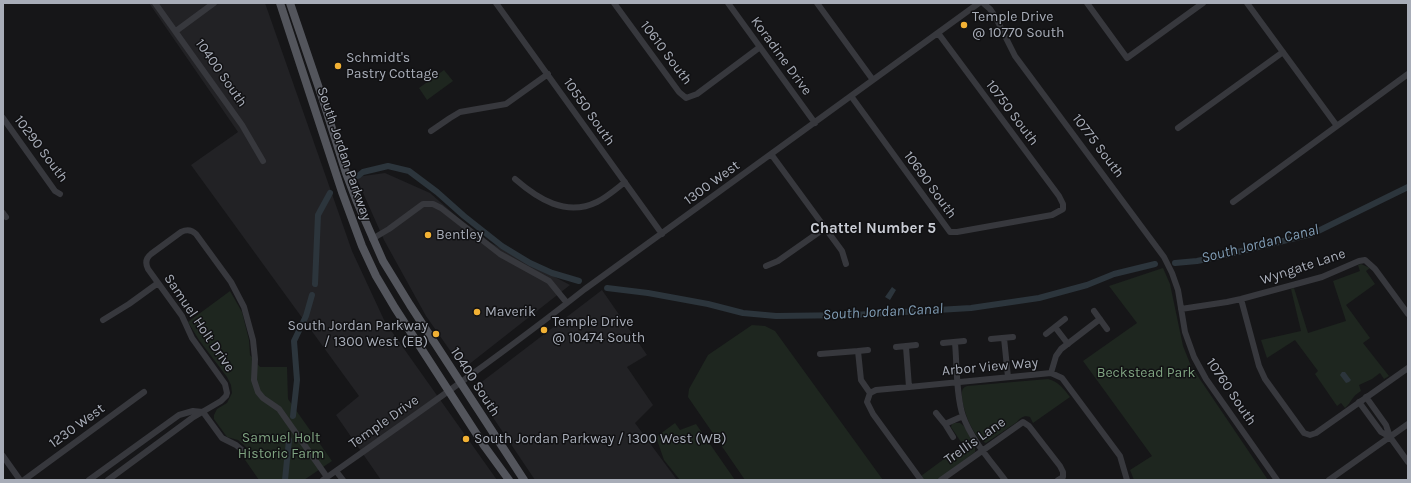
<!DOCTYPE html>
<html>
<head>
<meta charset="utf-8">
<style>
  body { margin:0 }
  #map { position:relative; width:1411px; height:483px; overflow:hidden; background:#161618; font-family:Karla,sans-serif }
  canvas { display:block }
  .frame { position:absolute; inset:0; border:4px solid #a8adb8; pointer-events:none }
</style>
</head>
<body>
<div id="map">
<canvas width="1411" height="483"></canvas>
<div class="frame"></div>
</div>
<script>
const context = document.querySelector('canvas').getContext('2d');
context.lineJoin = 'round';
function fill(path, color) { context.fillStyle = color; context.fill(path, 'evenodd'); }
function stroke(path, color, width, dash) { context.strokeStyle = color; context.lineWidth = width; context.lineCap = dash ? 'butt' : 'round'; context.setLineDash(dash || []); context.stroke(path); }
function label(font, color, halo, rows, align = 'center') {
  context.font = font + ' Karla,sans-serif'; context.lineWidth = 3; context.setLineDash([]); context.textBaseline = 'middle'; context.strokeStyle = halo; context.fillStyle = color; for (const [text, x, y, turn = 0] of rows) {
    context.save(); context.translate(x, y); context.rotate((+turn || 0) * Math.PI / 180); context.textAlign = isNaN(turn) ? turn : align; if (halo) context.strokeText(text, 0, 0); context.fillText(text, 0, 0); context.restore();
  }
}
const built = new Path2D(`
  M149 3H265L352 251 385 322 497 480H381L336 415 359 396 191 165 238 132Z
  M385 173 430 193 480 237 570 285 463 369 426 316 384 240 356 177Z
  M602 290 647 355 627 367 653 405 635 423 677 480H535L492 416 475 387Z`);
const green = new Path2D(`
  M444 70 453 81 427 100 419 88Z
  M1361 264 1370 268 1366 271 1375 284 1346 305 1370 338 1363 343 1389 376 1384 379 1380 373 1372 379 1359 385 1361 391C1351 397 1352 402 1345 408L1341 403 1337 406 1315 374 1318 371 1295 340 1267 358 1261 340 1301 331 1291 289 1294 288 1308 333 1346 321 1333 281 1360 271 1358 265Z
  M1163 268 1170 284 1183 346 1191 366 1268 480H1134L1130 470 1152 456 1083 361 1137 323 1109 286Z
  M230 291 242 312 249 340 250 355 260 367H287L288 399 332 461 304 480H259L241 454 247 448 238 440 227 437 214 419V415L217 409 227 403 232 393 231 385 227 377 199 340 188 322Z
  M752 325 765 326 775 331 883 480H745L688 397 689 389 708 355Z
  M1048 379C1059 382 1063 388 1070 397L1033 423 1030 417C1024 415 1020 418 1017 422L986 443C973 439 961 406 962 393 962 389 964 387 967 386Z
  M675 423 680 430 696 424 735 480H680L664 460 656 437Z
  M955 423H960C967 427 977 445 975 452L938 480H924L921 476 963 445 951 427 952 424Z`);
const water = new Path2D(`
  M892 287 896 290 890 300 885 297Z
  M1342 372H1345L1351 380 1349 382 1346 383 1340 375Z`);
const canal = new Path2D(`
  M358 176 363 172 388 166 409 171 437 192 464 216 502 246 530 263 552 273 579 281
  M1175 263 1197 261 1221 256 1312 234 1408 187
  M315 284 318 215 330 193
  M607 288 648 293 708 304 743 313 776 316 853 315 971 308 1039 298 1087 285 1114 274 1155 264
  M293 416 297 380 294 341 306 316 312 295
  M285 480 289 440`);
const minor = new Path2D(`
  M155 3 242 125 263 161
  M496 3 662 234
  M614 3 679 92 686 98 697 94 760 47
  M728 3 815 123
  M817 3 873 80
  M983 3 990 9 996 18 1015 56 1164 257 1172 273 1178 290 1185 332 1194 357 1206 379 1277 480
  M1087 3 1127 58 1203 3
  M1247 3 1337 126
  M176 31 214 3
  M851 96 950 232H957L1052 215 1063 209V204L1059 196 938 33
  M3 118 55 191 60 194
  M1178 128 1283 52
  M431 131 450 118 460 112 506 104 548 74
  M771 154 842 251 846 264
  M515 179C538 199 566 217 597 202 607 197 616 189 625 182
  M1233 202 1408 74
  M3 213 6 217
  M372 239 389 229 423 204H433L441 208 500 254 549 281 567 303
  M766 266 778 261 825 228
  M1241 299 1259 366 1265 379 1304 433 1310 435 1316 433 1408 368
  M1181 309 1227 302 1241 299 1322 277 1359 261 1365 260 1375 269 1408 314
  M1094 311 1107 329
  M103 320 129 304 158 283
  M1055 327 1068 344
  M1046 334 1065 319
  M1004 338 1008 377
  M991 339 1013 337
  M943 343 964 341
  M955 343C957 364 956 396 963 416 971 439 990 460 1005 480
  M896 347 916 345
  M906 347 909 387
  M858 351 868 350
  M820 354 858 351 861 380 870 393
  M1051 373 1056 356 1061 349 1100 319
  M870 393 876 390 909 387 1051 373 1062 378 1120 456 1127 480
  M870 393 867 402 873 414 921 480
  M1366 397 1386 425 1390 437 1408 462
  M1359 402 1381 432 1390 437
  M203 412 222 438 236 445 242 450
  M936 413 945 424 953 437
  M945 424 963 416
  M3 456 20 480
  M336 471 343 480
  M24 480 144 392
  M89 480 179 415 193 411 203 412
  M108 480 192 418 221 401 226 396 227 393 225 384 192 338 182 316 148 269C145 263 146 258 151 254L181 232C187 229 192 230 196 234L231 282 244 307 253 340 255 359 254 380 258 392 263 398 279 409 327 477
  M323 480C411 418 500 356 585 289L979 3
  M941 480 1023 422 1029 426 1060 466 1063 472V477L1058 480
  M1329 480 1408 424`);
const major = new Path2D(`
  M280 3 342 192 362 246 376 276 395 308 485 447 509 480
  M290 3 323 100 346 173 357 202 383 261 410 305 524 480`);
const markers = [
  [964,25,4,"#f2b134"],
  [338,66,4,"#f2b134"],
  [428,235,4,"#f2b134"],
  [477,312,4,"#f2b134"],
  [544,330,4,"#f2b134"],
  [436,334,4,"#f2b134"],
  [466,439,4,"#f2b134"]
];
const poiNames = [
  ["Temple Drive",972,17],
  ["@ 10770 South",972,33],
  ["Schmidt's",346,58],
  ["Pastry Cottage",346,74],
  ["Bentley",436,235],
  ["Maverik",485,312],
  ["Temple Drive",552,322],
  ["@ 10474 South",552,338],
  ["South Jordan Parkway",428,326,"right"],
  ["/ 1300 West (EB)",428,342,"right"],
  ["South Jordan Parkway / 1300 West (WB)",474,439]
];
const streetNames = [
  ["10610 South",666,53,53],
  ["Koradine Drive",781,56,54],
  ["10400 South",221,73,55],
  ["10550 South",589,112,55],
  ["10750 South",1012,113,53],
  ["10775 South",1098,146,53],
  ["10290 South",41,149,53],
  ["South Jordan Parkway",344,154,71],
  ["1300 West",712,183,-36],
  ["10690 South",930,185,54],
  ["Wyngate Lane",1303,267,-18],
  ["Samuel Holt Drive",199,323,56],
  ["Arbor View Way",990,367,-5],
  ["10400 South",475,382,57],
  ["10760 South",1231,392,56],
  ["Temple Drive",384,422,-35],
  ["1230 West",77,426,-36],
  ["Trellis Lane",975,441,-35]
];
const parkNames = [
  ["Beckstead Park",1146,373],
  ["Samuel Holt",281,438],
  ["Historic Farm",281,454]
];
const neighbourhoodNames = [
  ["Chattel Number 5",873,229]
];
const waterNames = [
  ["South Jordan Canal",1260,244,-14],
  ["South Jordan Canal",883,312,-3]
];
fill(built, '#222225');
fill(green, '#1e261f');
fill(water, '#2c353c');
stroke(canal, '#2c353c', 6);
stroke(minor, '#37383d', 6);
stroke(major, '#53555c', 8);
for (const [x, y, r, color] of markers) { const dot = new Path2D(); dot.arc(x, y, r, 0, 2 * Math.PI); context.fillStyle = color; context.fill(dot); stroke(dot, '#111113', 1.5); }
label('14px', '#a8adb8', '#111113', poiNames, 'left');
label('14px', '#a8adb8', '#111113', streetNames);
label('14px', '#7fa381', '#111113', parkNames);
label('bold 15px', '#c9ccd4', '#111113', neighbourhoodNames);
label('italic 15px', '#7f9bb3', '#111113', waterNames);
</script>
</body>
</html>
